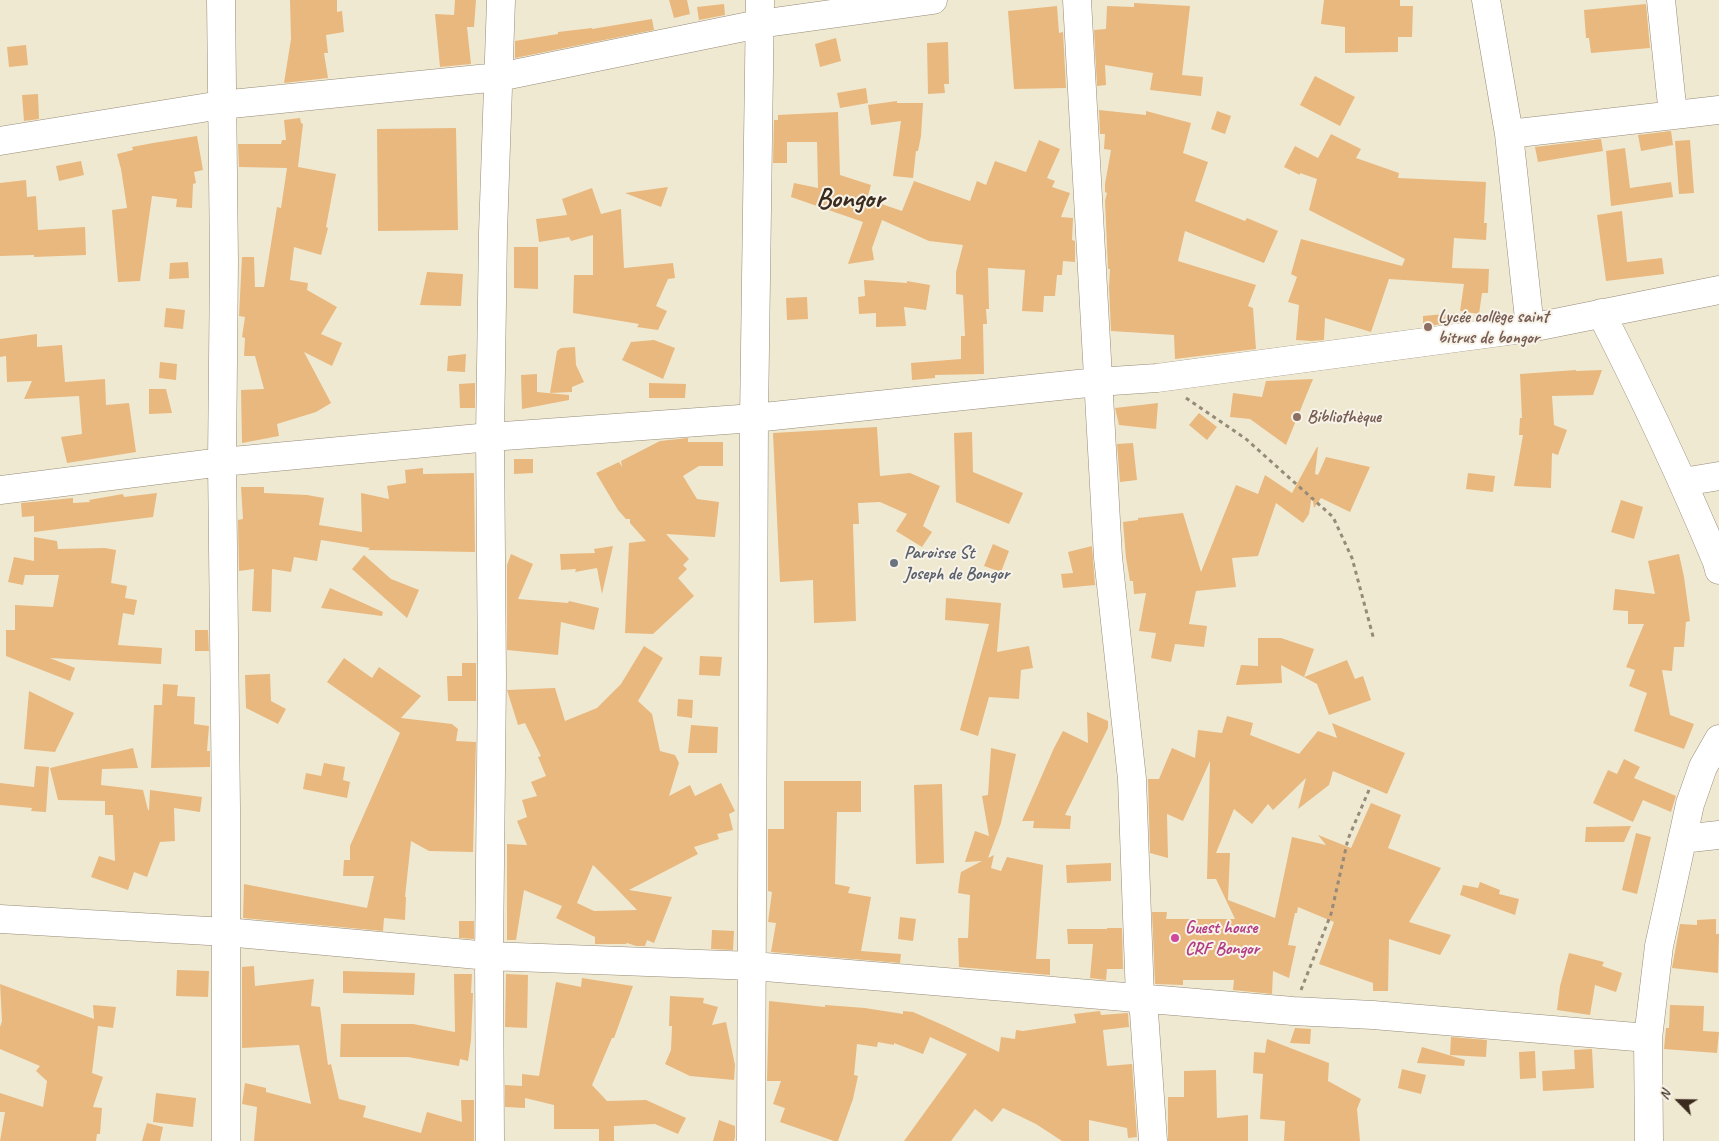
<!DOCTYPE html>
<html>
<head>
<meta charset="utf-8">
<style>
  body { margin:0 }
  #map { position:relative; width:1719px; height:1141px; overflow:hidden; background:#f0e9d1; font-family:Caveat,sans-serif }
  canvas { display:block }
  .north { position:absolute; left:1654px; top:1076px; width:50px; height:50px; -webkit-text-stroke:4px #f7f3e8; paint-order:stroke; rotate:293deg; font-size:14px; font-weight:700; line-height:20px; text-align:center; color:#3b2a1e }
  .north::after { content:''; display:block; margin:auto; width:18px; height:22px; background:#3b2a1e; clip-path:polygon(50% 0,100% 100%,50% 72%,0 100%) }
</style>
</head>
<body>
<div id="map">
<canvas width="1719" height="1141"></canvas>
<div class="north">N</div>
</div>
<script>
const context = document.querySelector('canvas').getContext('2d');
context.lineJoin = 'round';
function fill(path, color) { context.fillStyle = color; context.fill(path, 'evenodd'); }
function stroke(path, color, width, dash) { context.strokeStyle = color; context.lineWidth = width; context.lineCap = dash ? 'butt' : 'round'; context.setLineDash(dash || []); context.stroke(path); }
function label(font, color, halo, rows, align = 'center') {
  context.font = font + ' Caveat,sans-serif'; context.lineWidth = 4; context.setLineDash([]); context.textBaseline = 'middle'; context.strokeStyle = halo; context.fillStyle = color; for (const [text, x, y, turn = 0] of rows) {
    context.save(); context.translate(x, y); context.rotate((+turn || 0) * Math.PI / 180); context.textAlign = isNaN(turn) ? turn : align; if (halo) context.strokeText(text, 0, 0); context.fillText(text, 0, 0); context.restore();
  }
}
const building = new Path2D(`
  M290 0H337V12L342 11 344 32 326 35 328 53H324L328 78 284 83 291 39Z
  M455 0H476L474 27H467L471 64 440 67 435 14 454 15Z
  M669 0H687L690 14 674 18Z
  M1324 0H1400V6H1413L1412 37H1398V52L1345 53V27L1321 24Z
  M1134 3 1190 6 1182 75 1203 77 1201 96 1150 90 1153 73 1105 65 1106 85 1097 86 1094 30 1106 29 1107 6 1134 7Z
  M724 4 725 15 699 20 697 7Z
  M1646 4 1650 48 1591 53 1589 38H1586L1584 10Z
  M1057 6 1059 33 1063 32 1066 88 1014 89 1008 11Z
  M652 19 654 30 515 58V41L558 34V32L592 28V29Z
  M836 38 841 61 820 67 815 44Z
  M948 42 949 84H944L945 93 928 94 927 43Z
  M26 45 28 65 9 67 7 47Z
  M1315 76 1355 97 1340 126 1300 105Z
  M866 88 868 103 840 108 837 93Z
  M38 94 39 119 24 121 22 95Z
  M897 101V103H923L921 136 918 151H916L913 178 893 176 901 121 871 125 868 105Z
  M1099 110 1146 115V111L1191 123 1183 153 1208 162 1195 201 1245 221 1247 218 1278 231 1264 263 1185 231 1178 261 1256 285 1248 306 1253 308 1256 349 1175 359 1174 335 1111 331 1109 287 1110 269H1108L1105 201 1107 193 1105 192V184L1111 150 1104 149 1105 134H1100Z
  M1217 111 1231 116 1225 134 1211 129Z
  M838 112 840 175 871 185 867 199 902 211 914 181 970 201 977 181 986 185 995 161 1026 172 1039 140 1060 149 1047 178 1055 181 1052 187 1070 193 1061 217 1073 218 1072 240 1075 241V262L1063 261 1062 275H1057L1055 296H1044L1043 312 1022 311 1025 270 988 268 989 309H986L987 324H983L984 374 935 375V378L912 380 911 363 961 359V336H965L963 295 956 294V272L963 245 929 241 882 220 872 248 874 260 848 264 863 222 791 197 794 183 818 188 817 142H787V163H773L774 120H778V115Z
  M300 118 301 123 303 124 298 167 336 174 326 227 328 228 321 255 294 247 290 280 308 283 307 290 337 307 321 334 342 343 332 366 304 352 331 403 316 412 277 424 279 436 242 443 241 390 264 389 255 356H244L245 338 242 337 245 317 239 316 242 257H254L255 287H264L277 207 281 208 287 168 239 167 238 144H281L282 140H286L284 120Z
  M456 128 458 230 378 231 377 129Z
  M1671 131 1673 145 1641 151 1638 135Z
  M1331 134 1361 149 1356 158 1399 173 1398 178 1486 182 1484 223H1487L1486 240 1454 238 1452 268 1489 269 1488 293H1482L1479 314 1460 311 1464 284 1389 279 1371 332 1325 318 1324 340 1312 341 1296 340 1299 305 1288 302 1297 277 1291 274 1301 239 1402 266 1405 259 1309 210 1317 179 1300 173V175L1284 167 1295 146 1318 158Z
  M197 136 203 170 194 172 196 183 193 184 192 208 176 207 177 199 152 196 140 281 118 282 112 210 127 208 121 169 117 154 133 150 132 147 153 143Z
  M1601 139 1603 151 1538 162 1535 147Z
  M1690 140 1694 193 1679 194 1675 141Z
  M1625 148 1630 188 1671 182 1673 197 1611 206 1606 151Z
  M81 161 84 175 59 181 56 166Z
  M26 180 27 197 36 196 38 230 85 227 86 255 34 257V255L0 256V183Z
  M668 187 661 207 625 193Z
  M592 188 601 214 621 209 624 268 673 263 675 278 668 279 656 306 667 311 658 330 637 327 639 324 573 313 574 275H593V235L571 241 569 237 539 242 536 219 567 215 562 199Z
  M1622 211 1627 262 1662 258 1664 274 1606 281 1597 215Z
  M514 247H538V289L514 288Z
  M188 262 189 278 169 279 170 263Z
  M427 272 463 274 461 306 420 305Z
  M864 280 907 283V281L930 285 926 310 904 307 906 326 876 327V313L859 314 858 297 865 296Z
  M807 297 808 319 787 320 786 298Z
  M166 308 185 310 183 329 164 327Z
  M1454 313V322L1423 327V316Z
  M37 334V347L62 345 65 382 105 379 106 405 129 403 136 452 67 463 61 437 82 434 79 396 24 399 32 381 7 382 6 356 0 357V339Z
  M654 340 675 348 663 379 622 360 631 342Z
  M575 347 576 365 584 382 572 387V392L550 393 557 351 561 348Z
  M466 354 465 372 447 371 448 356Z
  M160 362 177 364 176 380 159 378Z
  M1576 370V371L1602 370 1593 395 1552 396 1554 425 1567 430 1558 455 1552 453 1551 488 1514 486 1523 435H1519L1520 418H1522L1520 374Z
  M537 374V392L569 395V400L522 409 521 375Z
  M1313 379 1286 445 1250 419 1230 417 1233 393 1262 397 1266 381Z
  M475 383V408H460L459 384Z
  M649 383 686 384 685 398H649Z
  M149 389H166L172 413 149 414Z
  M1158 403 1156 429 1119 425 1115 408Z
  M1199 413 1217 427 1207 440 1189 425Z
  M877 427 880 476 910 473 940 486 923 526 932 532 922 547 896 531 907 514 880 502 858 503 859 524H853L856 621 814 623 813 580 780 582 773 433Z
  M972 432 973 472 1023 493 1009 524 956 502 954 433Z
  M688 438V442H723V466H699L683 476 697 499 719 502 715 537 666 534 689 559 683 565 687 569 678 578 694 596 653 634 625 633 629 543 646 541 630 523V519H626L618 510 596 473 619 462 622 467 621 461 660 441Z
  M1133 443 1137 480 1120 482 1117 444Z
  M1317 447H1318L1315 474 1318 475 1326 457 1370 467 1350 512 1321 498 1314 508 1312 495 1309 514 1303 523 1276 503 1258 556 1232 558 1236 587 1196 591 1189 624 1207 626 1204 647 1175 644 1171 662 1151 658 1156 633 1139 631 1146 593 1134 594 1133 581H1130L1126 558 1123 522 1138 520V518L1183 513 1201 572 1236 485 1258 494 1265 475 1292 493Z
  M514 459H533V473L514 474Z
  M423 468V474L474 473 475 552 368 550 370 548 321 540 317 561 294 557 291 572 272 569 271 612 252 611 254 569 239 571 238 520 243 519 241 487H264V493L307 495 324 498 319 525 362 532 361 493 389 499 387 486 406 483 405 470Z
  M1468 473 1495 476 1493 492 1466 489Z
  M157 493 153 517 34 532V516L22 517 21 503 73 498V503L90 502 89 500 123 494 124 497Z
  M1621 500 1643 507 1634 539 1611 532Z
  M34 537 57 541 58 549 105 548 116 550 111 583 127 586 125 598 137 600 134 615 123 613 118 645 162 648 161 664 50 658 75 668 70 681 6 656V630H15V605L53 607 59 575H25L23 585 8 582 14 557 34 561Z
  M993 544 1009 551 1001 572 984 566Z
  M613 546 602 594 597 568 575 572 576 569 561 570 560 554 595 553 594 549Z
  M1092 546 1095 585 1063 588 1061 574 1073 573 1068 552Z
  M511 554 533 564 518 599 568 603 569 601 599 608 594 630 561 622 558 655 507 650V565Z
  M1679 554 1684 577 1690 621 1686 622 1684 647H1674L1672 671 1662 670 1670 715 1694 724 1684 749 1634 731 1647 693 1629 686 1635 670 1626 667 1644 624H1628V611L1613 610 1615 589 1655 594 1648 561Z
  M364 555 391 579 419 590 407 618 352 569Z
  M330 588 383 612 382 616 321 608Z
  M946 598 1001 603 997 652 1029 646 1033 668 1021 670 1019 699 989 697 978 736 960 730 989 624 945 620Z
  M195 630H208L209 651H195Z
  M1258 638H1281L1314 649 1304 677 1347 660 1355 679 1363 676 1371 700 1329 715 1317 684 1281 665 1282 683 1236 685 1241 665 1258 666Z
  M644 646 663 658 638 701 652 714 660 751 675 755 679 763 669 796 690 785 695 796 721 783 735 811 729 814 733 830 717 834 719 839 694 847 698 854 629 890 672 897 654 943 647 940 645 946H636L627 943 626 944H595V937L556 918 562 906 524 890 516 940H507V844L527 845 517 821 527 817 522 800 537 796 531 782 546 776 538 757 541 756 525 723 518 725 507 690 555 688 565 721 597 708 621 684ZM593 865 616 888 637 910 594 911 577 903Z
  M700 656 722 657 720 676 699 675Z
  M344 658 372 678 379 667 421 696 401 718 452 724 458 729 456 741 476 742 473 852 429 851 411 841 405 897H406L405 920 384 918 383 931 243 918 244 884 367 908 374 876H343L344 860H350V846L400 733 327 682Z
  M462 663H476V701H448L447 676H462Z
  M270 674 271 701 286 709 278 724 246 708 245 675Z
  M163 684 178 685 177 696 195 697 194 724 209 726 207 751H210V767L151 768 154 705H162Z
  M29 691 74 713 55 752 24 749Z
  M678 699 693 700 692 718 677 716Z
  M1087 712 1108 721V728L1065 815 1071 816 1070 829 1033 828 1034 821H1022L1054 748 1063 731 1088 743Z
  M1227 716 1253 723 1250 735 1299 754 1318 731 1337 738 1332 723 1405 753 1387 794 1333 771 1329 785 1298 809 1306 778 1273 810 1268 804 1252 824 1234 809 1216 853H1230L1228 900 1275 918 1292 837 1326 845 1318 835 1351 848 1371 803 1401 815 1388 848 1441 868 1409 922 1451 935 1440 955 1389 939 1388 991H1373V983L1319 964 1334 922 1298 907 1297 913H1295L1288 945 1296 946 1289 978 1273 971 1272 994 1233 990 1234 980H1183V985L1155 984 1152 912H1167L1166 919H1235L1216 879H1207L1210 761 1183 821 1167 814 1168 858 1150 853 1148 779H1159L1172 748 1195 758 1198 730 1222 733Z
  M691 725 718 727 717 753H688Z
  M133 748 138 768 102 769 101 785 143 790 148 810H149L150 790 202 797 200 812 174 808 175 841 160 842 147 877 134 872 128 890 91 877 99 856 115 861 113 815H105V801L58 800 50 768Z
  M991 748 1016 754 1001 823 988 858 994 855 991 868 1001 871 1007 857 1043 865 1036 959H1050V975L959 967 958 938H968L970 895 958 893 960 877 961 872 982 861 965 862 975 831 989 836 982 796 988 795Z
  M1624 759 1640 767 1634 778 1676 796 1671 812 1643 800 1633 822 1593 803 1608 770 1617 774Z
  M324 763 345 767 343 780 350 782 347 798 303 789 306 773 321 776Z
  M36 766 49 767 46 812 31 811 32 808 0 805V783L34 787Z
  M784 781H861V812H837L835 884 850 887 848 893 871 897 861 951 901 954 900 963 771 952 776 923 768 922 772 892 768 891V829H784Z
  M942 784 944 863 916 864 914 785Z
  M1631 826 1624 842H1585L1586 827Z
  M1636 833 1651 837 1637 894 1622 890Z
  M1111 863V881L1067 883 1066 865Z
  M1480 882 1500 890 1499 894 1519 899 1515 915 1460 895 1463 885 1478 888Z
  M900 917 916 919 913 941 898 939Z
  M1716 919V934H1719L1718 973 1672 968 1680 924 1697 925V920Z
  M459 921H474V939L459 938Z
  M1107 928H1122L1123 969H1107L1106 980 1090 978 1093 944H1068L1067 929H1107Z
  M712 930 734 931 733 950 711 949Z
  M1569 953 1604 962 1602 966 1622 973 1616 992 1595 985 1590 1015 1557 1010 1560 986Z
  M254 966 255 986 314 979 311 1006 320 1007 328 1065 331 1064 339 1099 366 1106 363 1117 421 1133 427 1112 462 1122 461 1100H474V1141H254L257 1107 242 1104 245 1083 266 1088V1092L311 1104 299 1045 242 1048V967Z
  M177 970 209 971 208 997 176 996Z
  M343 971 415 973 414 995 343 993Z
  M454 974H472L471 993H473L471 1040 468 1061 460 1059 459 1066 408 1057H340L341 1024H413L455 1032Z
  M506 974 528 975 527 1028 505 1027Z
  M582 978 633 986 614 1038H612L592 1085 607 1101 646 1100 686 1118 678 1134 655 1124 614 1126V1141H599V1129H554V1105L525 1098V1108L505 1107V1085L522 1086V1074L539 1076 556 982 581 987Z
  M0 984 94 1019 93 1005 116 1007 113 1028 98 1026 92 1073 103 1077 93 1107 102 1108 100 1134H97L96 1141H0L5 1112H0V1093L43 1107 47 1081 36 1071 40 1066 0 1049V1027L2 1021Z
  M670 996 704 998 703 1003 718 1007 712 1025 726 1022 735 1065 734 1080 690 1076 665 1064 671 1050 672 1026H669Z
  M769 1001 825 1007V1005L865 1008 903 1014V1011L913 1012 945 1026 999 1052 1001 1037 1015 1039 1016 1030 1023 1031 1076 1023 1074 1014 1100 1011 1101 1015 1128 1013 1129 1027 1103 1030 1107 1066 1132 1064 1137 1137 1128 1138 1127 1128 1089 1120V1141H1062L1036 1124 1003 1108 992 1122 975 1109 951 1141H904L967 1054 930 1037 923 1054 894 1043V1045L878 1042 877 1047 857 1044 854 1075 858 1076 853 1099 838 1141H834L780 1122 785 1108 773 1104 781 1081H767Z
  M1670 1005 1704 1006 1703 1031 1719 1032 1717 1053 1664 1049 1666 1028H1669Z
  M1295 1028 1311 1029 1310 1044 1290 1043Z
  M1451 1037 1487 1040 1486 1057 1450 1055Z
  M1267 1039 1329 1063 1328 1081 1361 1099 1357 1109 1360 1141H1284L1285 1121 1260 1119 1263 1074 1253 1073 1254 1052 1265 1053Z
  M1422 1047 1465 1060 1464 1066 1417 1063Z
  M1592 1049 1594 1088 1543 1091 1542 1071 1575 1069 1574 1050Z
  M1535 1051 1536 1078 1520 1079 1519 1052Z
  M1402 1069 1426 1075 1421 1094 1398 1088Z
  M1216 1070 1217 1118 1248 1115V1141H1168V1097H1184V1071Z
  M156 1093 196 1098 193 1127 153 1122Z
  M719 1120 735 1126V1137L734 1141H713Z
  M147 1123 163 1127 160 1141H142Z`);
const path = new Path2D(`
  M1186 398 1246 439 1333 517 1352 558 1374 640
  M1301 990 1331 914 1348 839 1369 790`);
const minor = new Path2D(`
  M221 0 224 261 222 462 226 808V1141
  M1077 0 1108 557 1132 779 1140 998 1144 1012 1153 1141
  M1486 0 1509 134 1530 328
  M1661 0 1673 115
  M1509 134 1719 110
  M0 141 221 105 499 77 759 24 933 0
  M1601 313C1643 395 1682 478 1717 562L1719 570
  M1683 482 1719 476
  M0 490 222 462 490 437 754 418 1097 382 1157 378 1530 328 1719 290
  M1682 839 1719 835
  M0 919 226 932 489 956 753 966 1293 1011 1373 1015 1648 1038
  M490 1141 489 956 492 678 490 437 493 233 501 0
  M751 1141 754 418 760 0
  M1649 1141 1648 1038 1659 946 1690 804 1703 767 1719 739`);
const markers = [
  [1428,327,5,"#8d6e63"],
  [1297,417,5,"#8d6e63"],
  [894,563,5,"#6b7280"],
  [1175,938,5,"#d1479c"]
];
const educationNames = [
  ["Lycée collège saint",1438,317],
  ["bitrus de bongor",1438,338],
  ["Bibliothèque",1307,417]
];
const worshipNames = [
  ["Paroisse St",904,553],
  ["Joseph de Bongor",904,574]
];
const hotelNames = [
  ["Guest house",1185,928],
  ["CRF Bongor",1185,949]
];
const townNames = [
  ["Bongor",850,200]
];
fill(building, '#e8b87e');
stroke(minor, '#968a78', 29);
stroke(path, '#968a78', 3, [4, 4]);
stroke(minor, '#fff', 28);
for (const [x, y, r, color] of markers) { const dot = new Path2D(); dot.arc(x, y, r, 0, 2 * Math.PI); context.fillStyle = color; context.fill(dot); stroke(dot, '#f7f3e8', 2); }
label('bold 18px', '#785e54', '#f7f3e8', educationNames, 'left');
label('bold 18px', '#5b616d', '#f7f3e8', worshipNames, 'left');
label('bold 18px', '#b23c85', '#f7f3e8', hotelNames, 'left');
label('bold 28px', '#3b2a1e', '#f7f3e8', townNames);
</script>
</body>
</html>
